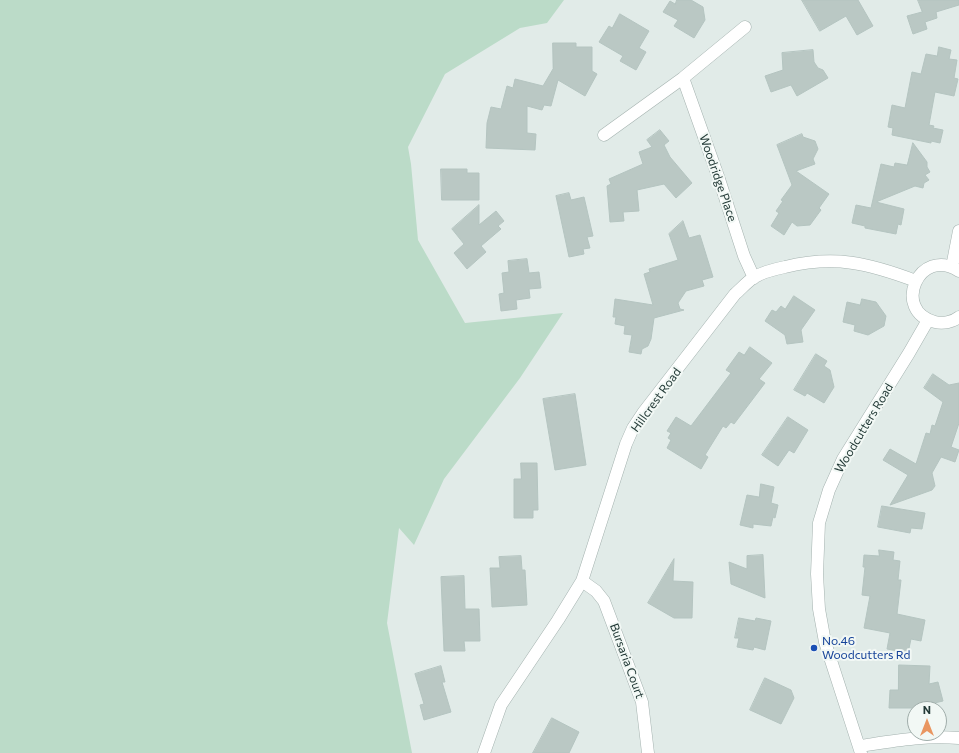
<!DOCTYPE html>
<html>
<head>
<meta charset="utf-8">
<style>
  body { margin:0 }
  #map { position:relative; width:959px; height:753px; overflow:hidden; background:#e1ebe8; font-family:Commissioner,sans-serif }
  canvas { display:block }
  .north { position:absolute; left:907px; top:701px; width:40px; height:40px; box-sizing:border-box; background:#f2f8f5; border:1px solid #9faca9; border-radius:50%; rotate:0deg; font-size:11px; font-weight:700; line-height:16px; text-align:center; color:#233a37 }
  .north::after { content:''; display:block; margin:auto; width:14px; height:18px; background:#e99661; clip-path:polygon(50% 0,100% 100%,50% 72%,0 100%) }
</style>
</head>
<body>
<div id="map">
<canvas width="959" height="753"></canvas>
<div class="north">N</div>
</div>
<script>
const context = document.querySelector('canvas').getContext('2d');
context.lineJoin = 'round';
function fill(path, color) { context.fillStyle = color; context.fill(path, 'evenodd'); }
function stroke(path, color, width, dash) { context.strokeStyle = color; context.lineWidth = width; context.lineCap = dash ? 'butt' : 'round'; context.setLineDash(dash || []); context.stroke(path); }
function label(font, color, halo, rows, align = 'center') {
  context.font = font + ' Commissioner,sans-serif'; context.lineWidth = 4; context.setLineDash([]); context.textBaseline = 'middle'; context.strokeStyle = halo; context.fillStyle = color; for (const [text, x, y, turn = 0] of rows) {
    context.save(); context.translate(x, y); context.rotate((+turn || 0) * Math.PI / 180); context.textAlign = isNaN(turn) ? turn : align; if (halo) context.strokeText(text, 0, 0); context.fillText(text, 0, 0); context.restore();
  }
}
const green = new Path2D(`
  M0 0H564L547 23 520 28 445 74 408 147 411 164 418 240 465 323 563 313 520 378 444 479 414 545 399 528 387 623 412 753H0Z`);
const building = new Path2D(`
  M677 0H691L703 7 705 20 694 38 674 26 678 20 663 12 670 1 675 4Z
  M802 0H858L873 26 857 35 846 16 820 31Z
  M918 0H959V5L936 12 937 18 925 22 927 29 913 34 907 16 922 12Z
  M620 14 649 31 639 48 646 52 636 70 620 61 623 56 599 42 609 26 612 28Z
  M553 43H576V47H592V71L597 74 585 96 558 80 551 106 544 105 542 110 527 106V133L536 134 535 150 486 148 487 123 491 107 501 109 507 86 513 88 515 79 543 86 553 69Z
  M939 47 951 50 949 59 957 60 954 78 958 79 954 96 935 92 929 125 934 126 933 128 943 130 940 143 931 141V143L892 135 893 128 888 127 892 105 905 108 912 72 921 74 926 54 937 56Z
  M813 50 814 62 818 68 823 70 828 78 797 96 791 85 771 92 765 76 783 70 782 53Z
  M660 130 669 141 664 145 670 157 692 183 676 198 664 184 637 190 639 211 623 212 624 221 610 222 607 186 611 184 609 179 643 164 639 152 652 147 647 140Z
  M802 134 803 137 815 141 818 149 813 159 815 164 796 171 829 194 819 208 821 210 810 225 797 226 792 222 784 235 771 226 779 213 776 211 783 201 781 200 792 185 777 145Z
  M913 143 927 162V167L930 172 925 175 929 180 924 183 923 188 915 186 876 202 904 209 901 225 898 224 896 234 865 228V226L852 223 856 205 871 208 881 164 894 167 895 163 907 165Z
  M441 169H467V173H479V200H442Z
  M569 193 571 200 584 197 593 236 587 237 590 248 583 249 584 254 569 257 556 196Z
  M479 205V225L496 211 504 221 498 226 501 229 481 246 486 252 467 269 454 253 464 244 452 229Z
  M683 221 689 238 700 235 713 277 702 280 704 286 686 291 678 303 680 309 684 310 654 318 651 339 648 346 642 349 641 354 629 352 632 335 624 334 625 326 615 324 616 317H613L615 299 653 305 644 274 650 272 649 269 678 260 669 234Z
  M527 259 529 273 539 272 541 288 529 289 530 298 516 300 517 309 501 311 499 294 504 293 502 273 509 272 508 261Z
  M794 296 815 310 801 330 803 342 787 344 785 335 765 321 772 310 776 312 781 306 785 309Z
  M862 299 876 302 886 316 884 326 868 335 854 331 855 325 843 322 847 302 860 305Z
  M750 347 772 363 759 379 765 383 734 424 731 422 726 428 723 426 705 455 708 457 701 469 667 448 671 440 668 438 671 433 667 431 676 417 691 426 731 373 726 370 739 352 744 355Z
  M816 354 827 361 824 366 830 370 834 387 824 403 807 393 805 396 794 390Z
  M933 374 949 385 959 383V423L951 447 959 450 955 462 941 457 932 473 935 486 932 490 890 505 908 475 883 460 890 449 916 464 926 433 930 434 932 425 935 426 943 402 924 388Z
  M575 394 586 465 555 470 543 399Z
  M788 417 808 430 794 453 789 450 778 466 762 455Z
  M521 463H537L538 510H533V518H514V479H521Z
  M761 484 774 487 771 503 778 505 775 518 773 517 771 526 753 524V528L740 525 747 495 759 497Z
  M882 506 925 513 922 529 911 528 910 533 878 527Z
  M879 550 894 552 893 560 900 561 898 580H901L897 614 925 620 921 641 911 639 908 653 887 649 890 633 864 628 870 596 862 595 865 567H863L864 555 879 556Z
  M763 555 765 598 731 584 729 562 747 569V556Z
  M521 556 522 570H525L527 605 492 607 490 568H500L499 557Z
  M674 559 673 581 693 582 692 618H674L648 603Z
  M464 576 465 609H479L480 641H464L465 651H444L441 577Z
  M739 618 755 621 756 618 771 621 765 650 754 647 753 650 737 647 739 638H735Z
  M899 665 930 666 929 684 938 682 943 701 913 708H889L890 690H898Z
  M441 666 445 682H442L451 712 424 720 420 705 424 704 415 674Z
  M765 678 791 690 794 698 781 724 750 710Z
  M552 718 579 732 569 753H533Z`);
const minor = new Path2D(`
  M683 78 719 179 744 256 754 278
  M604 135 683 78 745 27
  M952 267 959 231
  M959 271C919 245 891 311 935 322 943 324 953 322 959 317
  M582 581 596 591 604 601 642 702 648 753
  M860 746C893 741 925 735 959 738
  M484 753 501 705 558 620 582 581 626 444 633 428 643 413 735 294C741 289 747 282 753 278 762 272 775 269 785 267 835 255 868 263 916 281
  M861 753 825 642 819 609 817 574 819 523 829 490 843 459 909 353 928 320`);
const markers = [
  [814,648,4,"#1a4fb4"]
];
const streetNames = [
  ["Woodridge Place",718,178,71],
  ["Hillcrest Road",656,400,-54],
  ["Woodcutters Road",864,428,-59],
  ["Bursaria Court",627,661,70]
];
const transitNames = [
  ["No.46",822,641],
  ["Woodcutters Rd",822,655]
];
fill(green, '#bbdbc8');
fill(building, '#bac8c4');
stroke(building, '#b4c4c0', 1);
stroke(minor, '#a4b2af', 13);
stroke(minor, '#fff', 12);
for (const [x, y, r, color] of markers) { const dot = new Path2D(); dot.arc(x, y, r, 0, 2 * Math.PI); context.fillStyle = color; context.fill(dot); stroke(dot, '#f2f8f5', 1.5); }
label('12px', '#233a37', '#f2f8f5', streetNames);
label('12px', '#164399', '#f2f8f5', transitNames, 'left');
</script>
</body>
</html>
